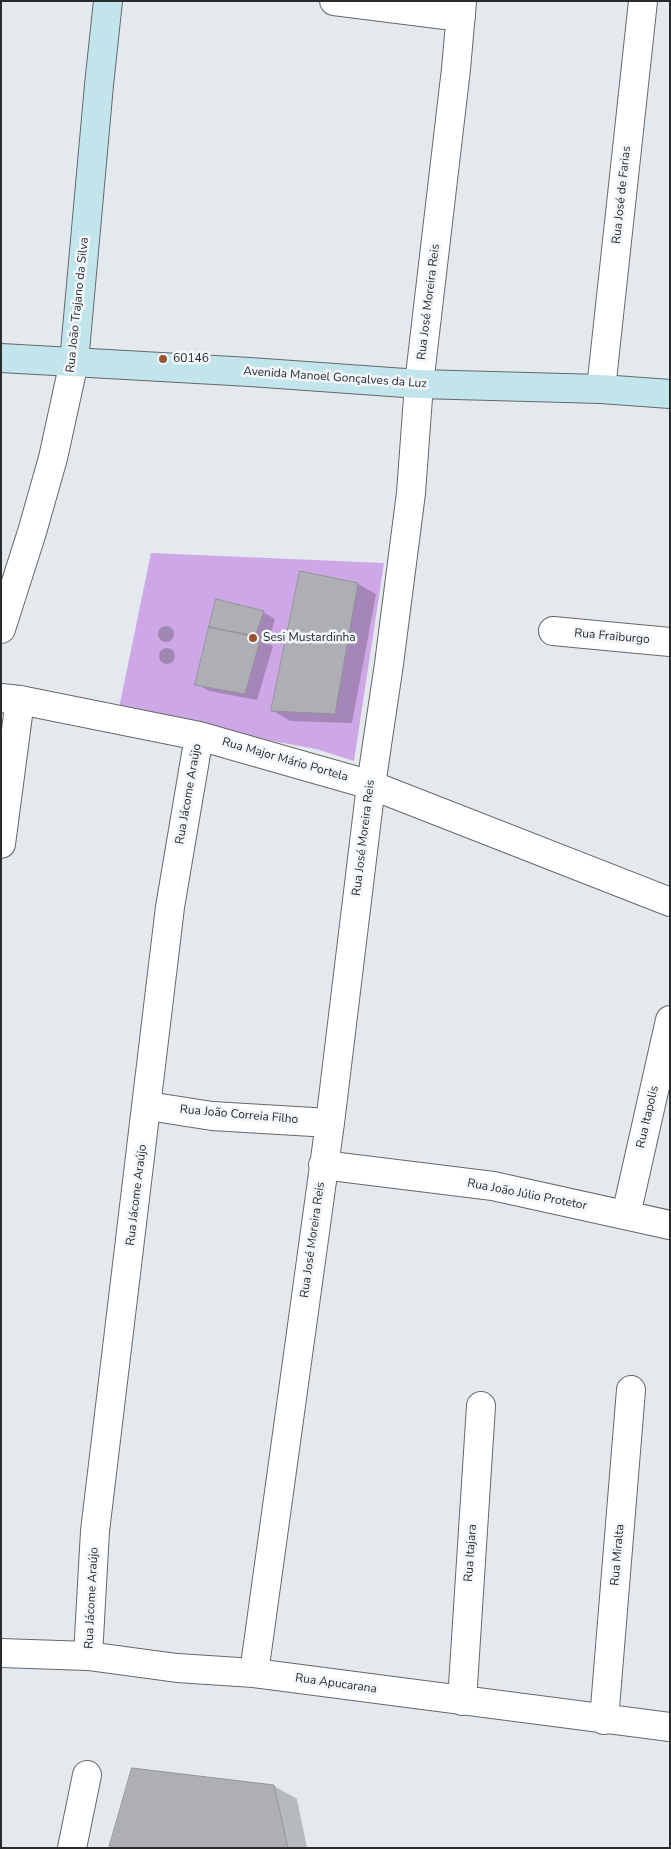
<!DOCTYPE html>
<html>
<head>
<meta charset="utf-8">
<style>
  body { margin:0 }
  #map { position:relative; width:671px; height:1849px; overflow:hidden; background:#e4e9ed; font-family:"Nunito Sans",sans-serif }
  canvas { display:block }
  .frame { position:absolute; inset:0; border:2px solid #292b2c; pointer-events:none }
</style>
</head>
<body>
<div id="map">
<canvas width="671" height="1849"></canvas>
<div class="frame"></div>
</div>
<script>
const context = document.querySelector('canvas').getContext('2d');
context.lineJoin = 'round';
function fill(path, color) { context.fillStyle = color; context.fill(path, 'evenodd'); }
function stroke(path, color, width, dash) { context.strokeStyle = color; context.lineWidth = width; context.lineCap = dash ? 'butt' : 'round'; context.setLineDash(dash || []); context.stroke(path); }
function label(font, color, halo, rows, align = 'center') {
  context.font = font + ' "Nunito Sans",sans-serif'; context.lineWidth = 5; context.setLineDash([]); context.textBaseline = 'middle'; context.strokeStyle = halo; context.fillStyle = color; for (const [text, x, y, turn = 0] of rows) {
    context.save(); context.translate(x, y); context.rotate((+turn || 0) * Math.PI / 180); context.textAlign = isNaN(turn) ? turn : align; if (halo) context.strokeText(text, 0, 0); context.fillText(text, 0, 0); context.restore();
  }
}
const green = new Path2D(`
  M151 553 384 563 354 761 316 749 118 713Z`);
const shadow = new Path2D(`
  M358 584 376 594 352 723 290 721 272 710Z
  M263 612 275 619 268 643 273 646 257 700 209 691 197 684Z
  M274 1786 297 1799 307 1848H110Z`);
const building = new Path2D(`
  M300 571 358 583 335 714 271 711Z
  M216 599 264 611 255 637 209 627Z
  M209 627 261 637 245 694 195 685Z
  M132 1768 274 1785 288 1848H109Z`);
const street = new Path2D(`
  M334 1 461 17
  M601 389 643 1
  M1 629 32 532 53 458 74 362
  M553 631 670 642
  M1 698 20 700 199 736 371 785 670 902
  M1 844 20 700
  M148 1106 212 1116 330 1123
  M323 1165 493 1186 670 1225
  M626 1215 670 1020
  M1 1653 88 1656 177 1668 254 1673 670 1727
  M88 1656 95 1531 170 907 199 736
  M254 1673 330 1123 371 785 389 664 411 493 419 384 456 69 462 1
  M462 1701 481 1406
  M604 1720 631 1390
  M72 1848 87 1775`);
const secondary = new Path2D(`
  M1 358 250 372 419 384 601 389 670 394
  M74 362 99 85 108 1`);
const trees = [
  [166,634],
  [167,656]
];
const markers = [
  [163,359,5,"#9b552c"],
  [253,638,5,"#9b552c"]
];
const streetNames = [
  ["Rua José de Farias",622,195,-84],
  ["Rua José Moreira Reis",429,302,-83],
  ["Rua João Trajano da Silva",78,305,-84],
  ["Avenida Manoel Gonçalves da Luz",335,378,4],
  ["Rua Fraiburgo",612,637,5],
  ["Rua Major Mário Portela",285,760,16],
  ["Rua Jácome Araújo",189,794,-80],
  ["Rua José Moreira Reis",364,838,-83],
  ["Rua João Correia Filho",239,1115,5],
  ["Rua Itapolis",648,1117,-77],
  ["Rua Jácome Araújo",137,1195,-83],
  ["Rua João Júlio Protetor",527,1195,11],
  ["Rua José Moreira Reis",313,1240,-82],
  ["Rua Itajara",471,1553,-86],
  ["Rua Miralta",618,1555,-85],
  ["Rua Jácome Araújo",92,1598,-87],
  ["Rua Apucarana",336,1684,8]
];
const poiNames = [
  ["60146",173,359],
  ["Sesi Mustardinha",263,638]
];
fill(green, '#cea8e6');
fill(shadow, '#0003');
fill(building, '#aeafb5');
stroke(building, '#93949a', 1);
stroke(street, '#64686c', 30);
stroke(secondary, '#64686c', 30);
stroke(street, '#fff', 28);
stroke(secondary, '#c2e5ec', 28);
context.fillStyle = '#9f87b2';
for (const [x, y] of trees) { context.beginPath(); context.arc(x, y, 8, 0, 2 * Math.PI); context.fill(); }
for (const [x, y, r, color] of markers) { const dot = new Path2D(); dot.arc(x, y, r, 0, 2 * Math.PI); context.fillStyle = color; context.fill(dot); stroke(dot, '#f1f6fb', 2); }
label('12px', '#292b2c', '#f1f6fb', streetNames);
label('12px', '#292b2c', '#f1f6fb', poiNames, 'left');
</script>
</body>
</html>
